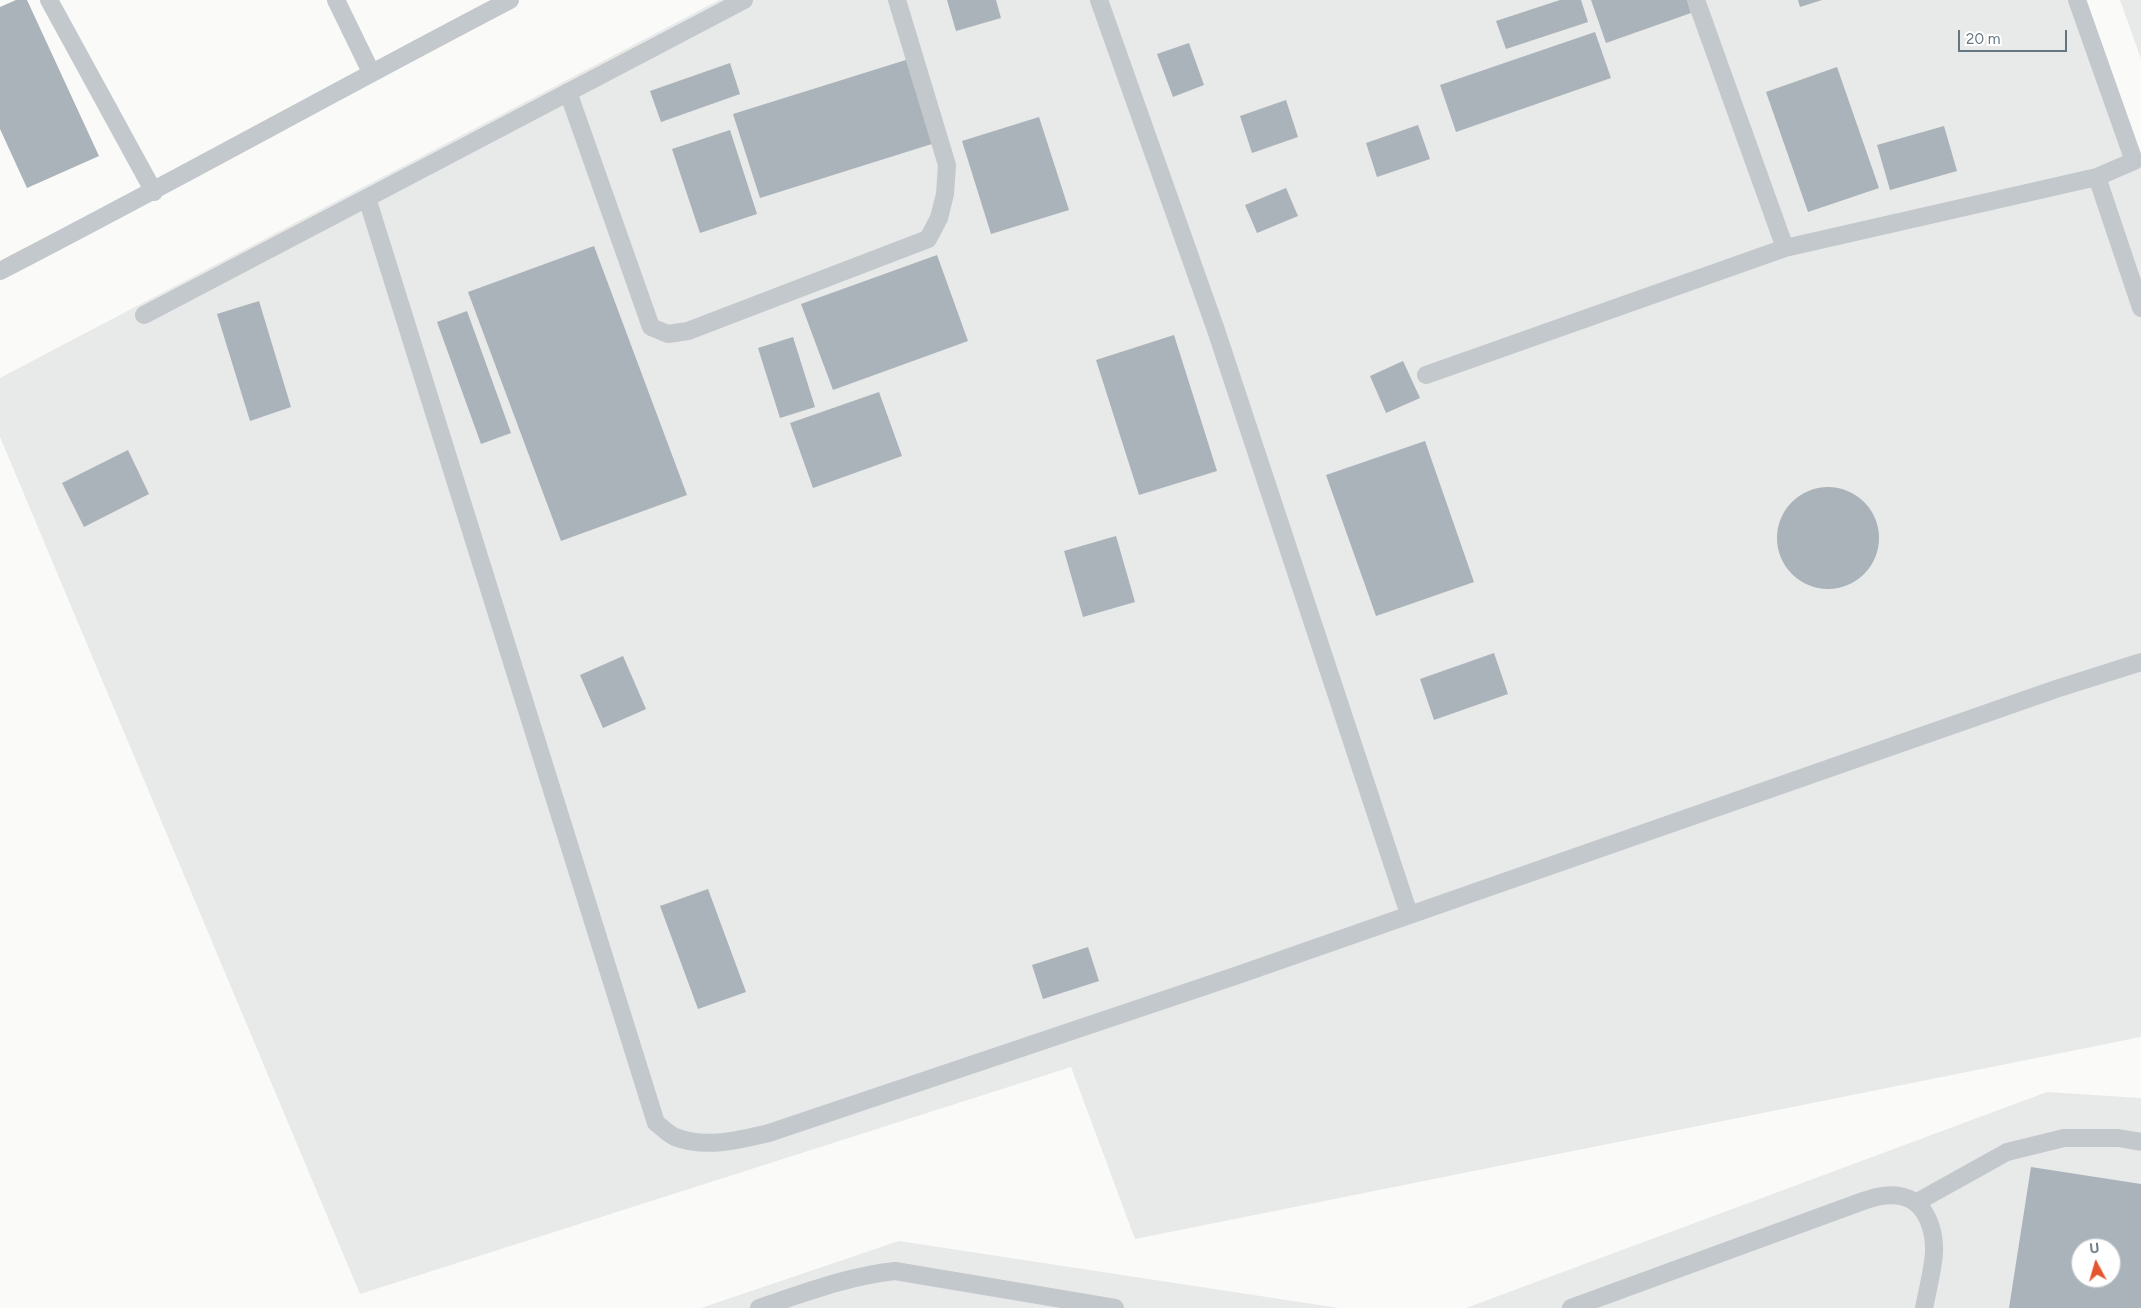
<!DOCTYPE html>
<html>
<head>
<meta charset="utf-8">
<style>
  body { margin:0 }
  #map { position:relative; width:2141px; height:1308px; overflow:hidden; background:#fafaf8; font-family:Figtree,sans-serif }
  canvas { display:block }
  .north { position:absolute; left:2071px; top:1238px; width:50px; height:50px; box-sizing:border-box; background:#fff; border:1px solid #c1c8cd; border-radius:50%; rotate:354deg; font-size:14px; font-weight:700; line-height:20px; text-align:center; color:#657683 }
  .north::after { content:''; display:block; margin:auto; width:18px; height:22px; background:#e4572e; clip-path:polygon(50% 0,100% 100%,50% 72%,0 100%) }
  .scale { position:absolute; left:1958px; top:30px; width:109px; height:22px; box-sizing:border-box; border:2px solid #657683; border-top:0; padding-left:6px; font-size:15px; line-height:18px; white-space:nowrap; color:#657683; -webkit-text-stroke:4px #fff; paint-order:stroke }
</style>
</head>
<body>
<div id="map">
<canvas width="2141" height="1308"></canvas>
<div class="north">U</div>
<div class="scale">20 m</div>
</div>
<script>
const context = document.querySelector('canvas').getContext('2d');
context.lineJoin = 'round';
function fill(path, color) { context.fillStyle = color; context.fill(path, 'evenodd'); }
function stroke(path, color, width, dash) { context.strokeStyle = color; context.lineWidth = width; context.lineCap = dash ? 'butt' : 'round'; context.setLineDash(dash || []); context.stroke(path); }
const built = new Path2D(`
  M719 0H2084L2141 165V1037L1135 1239 1071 1067 360 1294 0 437V378Z
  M2120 0H2141V59Z
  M2047 1092 2141 1098V1308H1466ZM2081 1248H2111V1278H2081Z
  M899 1241 1339 1308H701Z`);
const building = new Path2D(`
  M16 0H27L99 156 27 188 0 129V7Z
  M947 0H996L1001 18 956 31Z
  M1560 0H1581L1588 22 1506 49 1496 21Z
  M1591 0H1687L1691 13 1606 43Z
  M1798 0H1822L1800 7Z
  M1595 32 1611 78 1456 132 1440 85Z
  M1189 43 1204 85 1173 97 1157 54Z
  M909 59 935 143 760 198 733 114Z
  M730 63 740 94 661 122 650 91Z
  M1837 67 1879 188 1808 212 1766 92Z
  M1286 100 1298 137 1252 153 1240 116Z
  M1039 117 1069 210 991 234 962 141Z
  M1418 125 1430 159 1377 177 1366 143Z
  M1944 126 1957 171 1890 190 1877 145Z
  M730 130 757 214 700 233 672 149Z
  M1286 188 1298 216 1257 233 1245 205Z
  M594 246 687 495 561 541 468 292Z
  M937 255 968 341 833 390 801 304Z
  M259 301 291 407 250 421 217 314Z
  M467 311 511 433 481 444 437 322Z
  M1174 335 1217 471 1139 495 1096 360Z
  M793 337 815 407 780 418 758 348Z
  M1403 361 1420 398 1386 413 1370 376Z
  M879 392 902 456 813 488 790 423Z
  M1425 441 1474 582 1376 616 1326 475Z
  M128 450 149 494 84 527 62 483Z
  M1777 538a51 51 0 1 1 102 0a51 51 0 1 1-102 0Z
  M1116 536 1135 602 1083 617 1064 551Z
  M1494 653 1508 694 1434 720 1420 679Z
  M623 656 646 709 603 728 580 675Z
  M708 889 746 992 698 1009 660 906Z
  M1088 947 1099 981 1043 999 1032 965Z
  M2031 1167 2141 1184V1308H2009ZM2081 1248H2111V1278H2081Z`);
const service = new Path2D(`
  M49 0 154 192
  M336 0 371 72
  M1099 0 1216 330 1409 914
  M1696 0 1785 248
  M2077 0 2134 161 2097 177 2141 308
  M568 92 651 327 668 334 688 331 928 239 939 218 945 194 947 165 897 0
  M367 198 656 1123C662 1127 668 1134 675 1137 706 1149 738 1140 769 1133L1238 975 2056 689 2141 662
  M0 271C171 183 339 89 510 0
  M144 315 744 0
  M1426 375 1785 248 2097 177
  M1917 1202 2007 1152 2064 1138H2118L2141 1142
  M759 1308C804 1293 848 1276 895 1271L1115 1308
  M1571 1308 1855 1204C1869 1199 1885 1193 1900 1196 1929 1201 1937 1237 1933 1262 1931 1277 1927 1293 1924 1308`);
fill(built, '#e8e9e9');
fill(building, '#aab3b9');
stroke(service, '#c3c8cc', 18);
</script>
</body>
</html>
